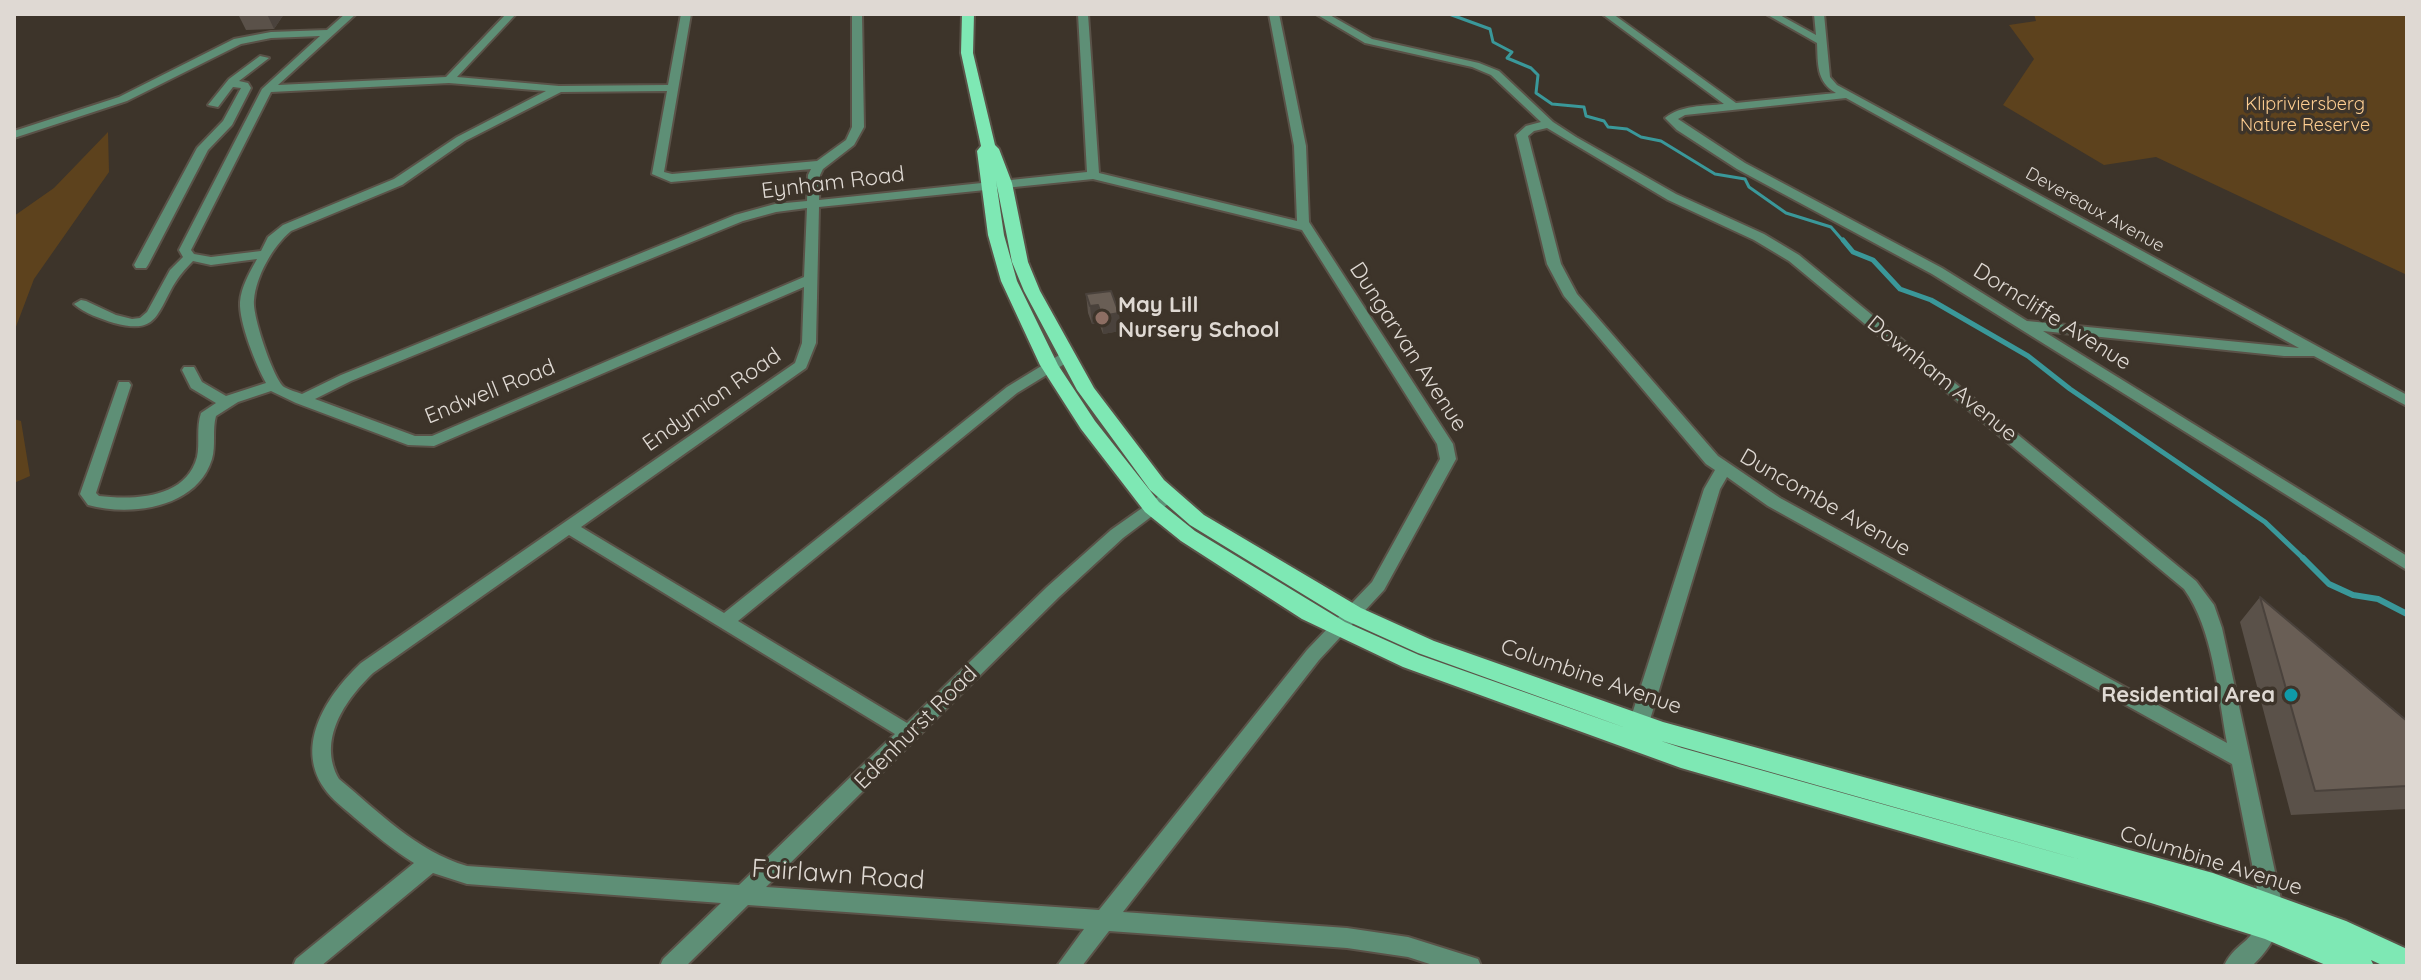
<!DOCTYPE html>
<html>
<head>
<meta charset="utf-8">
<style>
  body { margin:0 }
  #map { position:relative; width:2421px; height:980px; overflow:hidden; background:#3d342a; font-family:Quicksand,sans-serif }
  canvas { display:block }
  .frame { position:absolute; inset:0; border:16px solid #dfd9d3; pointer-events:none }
</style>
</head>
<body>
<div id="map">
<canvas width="2421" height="980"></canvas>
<div class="frame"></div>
</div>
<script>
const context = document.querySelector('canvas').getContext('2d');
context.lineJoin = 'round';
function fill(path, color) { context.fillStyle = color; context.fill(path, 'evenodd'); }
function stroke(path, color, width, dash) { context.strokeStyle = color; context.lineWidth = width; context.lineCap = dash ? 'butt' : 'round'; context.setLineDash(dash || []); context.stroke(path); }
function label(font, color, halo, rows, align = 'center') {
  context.font = font + ' Quicksand,sans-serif'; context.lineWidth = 7; context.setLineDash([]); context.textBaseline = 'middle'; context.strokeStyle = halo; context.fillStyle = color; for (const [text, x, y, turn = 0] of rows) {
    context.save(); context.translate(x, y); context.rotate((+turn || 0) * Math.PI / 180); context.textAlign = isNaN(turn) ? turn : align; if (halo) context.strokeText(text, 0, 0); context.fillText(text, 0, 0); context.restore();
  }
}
const green = new Path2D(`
  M2034 14H2407V275L2156 157 2104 165 2003 105 2034 59 2009 25 2036 21Z
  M108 132 109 172 34 279 14 332V216L54 188Z
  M14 419 21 421 30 476 14 483Z`);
const streamFar2 = new Path2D(`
  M1449 14 1490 29 1493 42 1512 52 1507 58 1531 68 1538 75 1536 93 1552 104 1584 107 1586 116 1604 121 1608 127 1627 129 1641 137 1661 141 1715 174 1745 179 1749 187 1786 213 1831 227 1844 242`);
const streamFar1 = new Path2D(`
  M1843 240 1853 252 1873 260 1900 289 1931 300 2028 356 2070 389 2265 522 2305 560`);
const stream = new Path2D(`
  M2303 558 2329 584 2353 595 2378 599 2407 614`);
const minor = new Path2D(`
  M345 14H356L278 85 446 77 506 14H516L457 77 559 86 668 85 681 14H691L664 172 672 174 817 161 846 140 852 127V14H862L864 127 854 145 823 169 820 175 819 200 1087 172 1078 14H1088L1099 173 1297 221 1294 146 1269 14H1279L1306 146 1309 222 1453 444 1456 459 1384 590 1319 660 1123 912 1347 928 1408 937 1478 959 1481 966H1436L1408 957 1347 948 1109 931 1082 966H1057L1084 929 748 905 686 966H660L663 959 721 903 467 884 433 873 321 966H293L296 959 414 863C393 850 374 834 355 818 345 809 331 799 324 788 294 744 328 694 361 663L795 363 802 343 804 287 434 446 408 445 296 403 271 391 238 402 216 416C212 430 216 445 212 459 197 508 131 517 88 505L80 494 119 382H129L131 385 96 493 99 496C133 500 186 499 197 457 200 443 196 428 201 413L216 403 191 388 182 370 184 367H194L202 382 226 396 266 383C256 365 239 323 240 302 241 287 250 272 257 259L211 265 193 261C185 269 179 276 173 286 156 317 155 334 114 323 101 319 84 313 74 304L81 300 86 301 116 315 132 319 140 318 147 312 170 270 183 257 179 250 262 89 320 36 271 38 241 44 127 101 14 138V131L119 97 234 39 271 32 327 30ZM449 83 546 91 457 137 394 179 283 225 268 237 261 251 211 257 194 254 191 250 271 92ZM667 91 652 174 671 182 811 169 808 175 807 201 775 204 735 215 341 375 302 394C297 392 289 390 284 387 273 378 252 315 254 300 256 276 273 246 291 231L402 185 465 141 561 92ZM1093 179 1302 230 1437 444 1440 459 1372 582 1307 650 1099 910 766 887 1059 597 1123 538 1176 498 1168 492 1162 494 1111 530 1047 587 907 723 738 621 1017 393 1071 360 1073 357 1071 354H1061L1007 387 724 613 581 527 806 368 816 343 819 207ZM807 208 804 277 432 436H415L315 399 351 381 743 221 776 212ZM569 535 895 734 739 885 467 866C416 851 379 812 339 779 317 740 345 700 373 673Z
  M1316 14H1328L1372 39 1479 63 1499 71 1553 122 1576 137 1676 194 1764 234 1799 255 2196 581 2214 605 2222 628 2282 904C2282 930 2270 949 2252 966H2224C2236 939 2260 944 2260 904L2232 764 1768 506 1727 477 1720 489 1646 733 1643 739 1636 741 1629 739 1626 733 1704 489 1715 470 1706 464 1564 296 1547 264 1516 135 1526 126 1541 122 1491 75 1472 67 1365 43ZM1547 128 1668 200 1754 240 1789 261 2184 589C2213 629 2218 694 2227 743L1780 498 1718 456 1577 294 1561 264 1528 136 1534 131Z
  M1602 14H1613L1736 103 1836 93C1816 82 1818 63 1817 43L1766 14H1778L1816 35 1814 14H1824L1830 77 1837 85 2407 395V406L2314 356H2284L2043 331 2407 556V570L1932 274 1737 169 1677 130 1665 118C1681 105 1704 106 1724 104ZM1846 98 2299 348 2027 321 1942 268 1745 163 1678 119 1685 115Z
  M260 56 269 58 239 81 248 83 251 88 232 125 208 150 148 265 146 268H136L134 265 197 148 223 121 241 88 233 87 218 107 208 105 229 79Z`);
const major = new Path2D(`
  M962 14H974L973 53 995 145 999 149 1012 183 1028 262 1040 291 1094 388 1164 480 1204 515 1361 608 1434 641 1663 722 2213 873 2346 921 2407 949V966H2384L2371 960 2374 966H2328L2265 939 2151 903 1681 768 1403 667 1302 619 1181 541 1145 512 1081 429 1040 365 1001 281 988 235 977 151 981 146 961 53ZM996 181 1012 262 1024 291 1077 390 1150 490 1190 525 1345 620 1418 653 1626 728 1419 655 1345 622 1195 531 1159 502 1095 421 1058 365 1017 281 1004 235ZM1661 741 2085 861 1682 748Z`);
const wall = new Path2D(`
  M238 14H284L274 29 246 30Z
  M1086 294 1119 313 1120 331 1103 334 1099 323 1092 324 1088 313Z
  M2260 597 2407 721V809L2291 815 2240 622Z`);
const shadedWall = new Path2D(`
  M267 14H284L274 29Z
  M1098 305 1099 323 1092 324 1090 306Z
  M1119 313 1120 331 1103 334 1102 316Z`);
const building = new Path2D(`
  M1111 291 1119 313 1102 316 1098 305 1090 306 1086 294Z
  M2260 597 2407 721V786L2315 791Z`);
const markers = [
  [1102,318,8,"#8d6e63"],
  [2291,695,8,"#0f9aa8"]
];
const farParknames = [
  ["Klipriviersberg",2305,105],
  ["Nature Reserve",2305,126]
];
const farStreetnames = [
  ["Devereaux Avenue",2095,210,29]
];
const streetNames = [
  ["Eynham Road",833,183,-7],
  ["Dorncliffe Avenue",2052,317,32],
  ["Dungarvan Avenue",1408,347,57],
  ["Downham Avenue",1942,379,39],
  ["Endwell Road",490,392,-22],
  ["Endymion Road",712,400,-35],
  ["Duncombe Avenue",1825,503,30],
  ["Columbine Avenue",1591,677,19],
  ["Edenhurst Road",916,728,-45],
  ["Columbine Avenue",2211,861,17]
];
const poiNames = [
  ["May Lill",1118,305],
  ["Nursery School",1118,330],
  ["Residential Area",2275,695,"right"]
];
const nearStreetnames = [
  ["Fairlawn Road",838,875,4]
];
fill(green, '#5d421d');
stroke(streamFar2, '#3a989a', 3);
stroke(streamFar1, '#3a989a', 5);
stroke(stream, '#3a989a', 6);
stroke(minor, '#5a5248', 4);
stroke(major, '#5a5248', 4);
fill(minor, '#5e8f76');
fill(major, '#7ee8b4');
fill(wall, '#5a5149');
fill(shadedWall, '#4a423c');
fill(building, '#695e55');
stroke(building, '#4a423c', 2);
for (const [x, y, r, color] of markers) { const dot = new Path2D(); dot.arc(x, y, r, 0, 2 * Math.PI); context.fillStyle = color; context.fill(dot); stroke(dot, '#3d342a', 3); }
label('18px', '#fdcd91', '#3d342a', farParknames);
label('18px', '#dfd9d3', '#3d342a', farStreetnames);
label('22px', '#dfd9d3', '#3d342a', streetNames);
label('bold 22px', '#dfd9d3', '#3d342a', poiNames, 'left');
label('26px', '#dfd9d3', '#3d342a', nearStreetnames);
</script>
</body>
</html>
